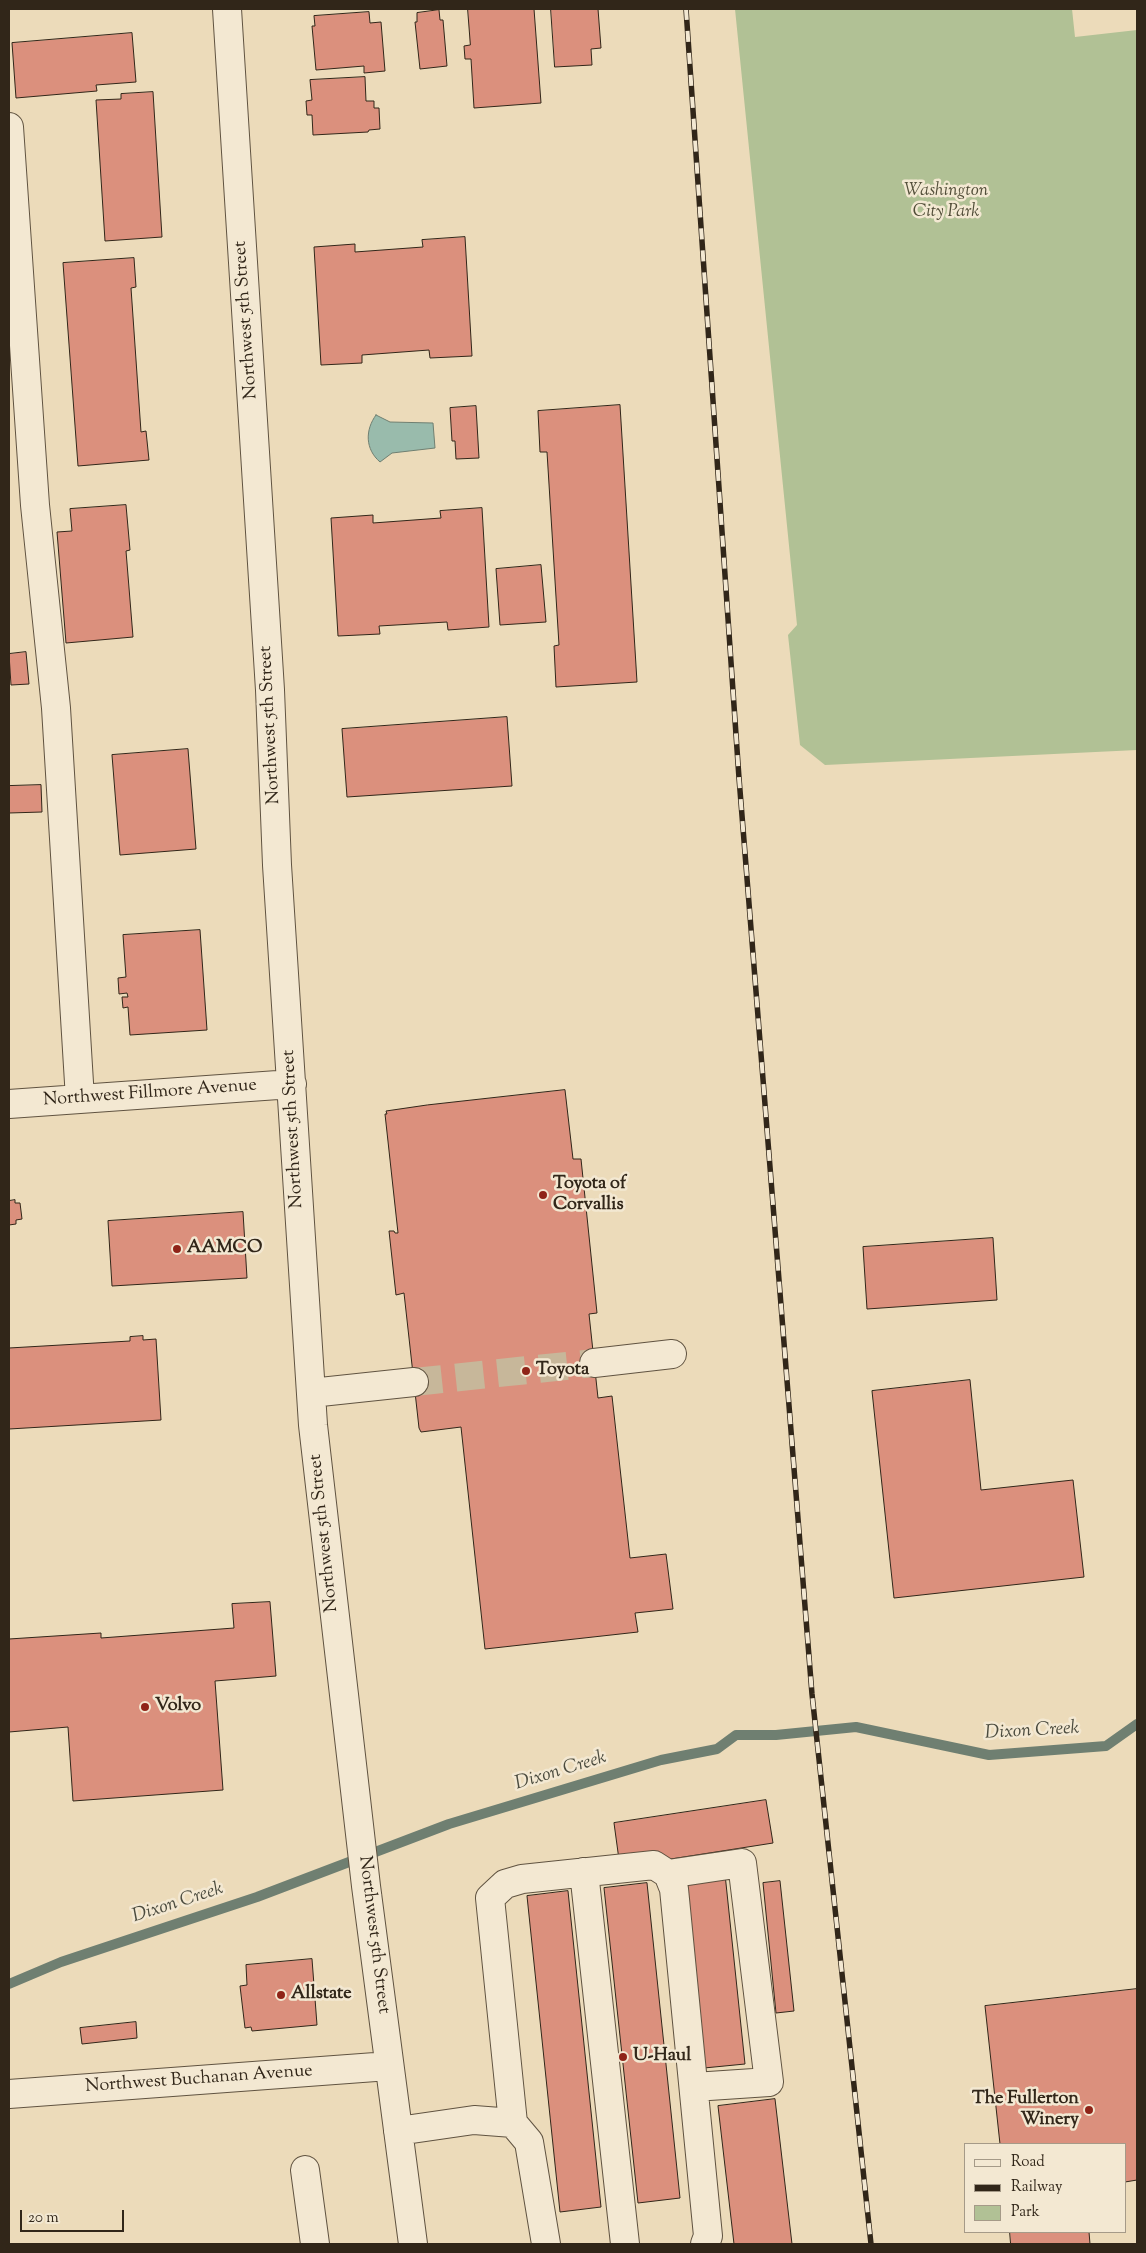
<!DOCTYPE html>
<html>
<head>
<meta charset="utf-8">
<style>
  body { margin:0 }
  #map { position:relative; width:1146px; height:2253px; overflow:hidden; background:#ecdbba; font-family:"Sorts Mill Goudy",serif }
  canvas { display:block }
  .frame { position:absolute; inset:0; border:10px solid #312619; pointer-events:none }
  .legend { position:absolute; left:964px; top:2143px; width:162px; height:90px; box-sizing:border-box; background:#f3e8d2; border:1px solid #a59a88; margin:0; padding:6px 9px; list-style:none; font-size:15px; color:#312619 }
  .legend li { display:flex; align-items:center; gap:10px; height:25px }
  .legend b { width:25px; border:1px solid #a59a88 }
  .scale { position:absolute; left:20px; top:2210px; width:104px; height:22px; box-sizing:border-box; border:2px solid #312619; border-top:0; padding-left:6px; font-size:15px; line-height:18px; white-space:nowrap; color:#312619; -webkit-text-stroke:4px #f3e8d2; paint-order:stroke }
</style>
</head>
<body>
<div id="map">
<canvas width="1146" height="2253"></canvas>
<div class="frame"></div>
<ul class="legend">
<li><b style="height:6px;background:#f3e8d2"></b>Road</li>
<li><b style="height:6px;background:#312619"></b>Railway</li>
<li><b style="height:14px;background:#b1c195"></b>Park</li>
</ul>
<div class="scale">20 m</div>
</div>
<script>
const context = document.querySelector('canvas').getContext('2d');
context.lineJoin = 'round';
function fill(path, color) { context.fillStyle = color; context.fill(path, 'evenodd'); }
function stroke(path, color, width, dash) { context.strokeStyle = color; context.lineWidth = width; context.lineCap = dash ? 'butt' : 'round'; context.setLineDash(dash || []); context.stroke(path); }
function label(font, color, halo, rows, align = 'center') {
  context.font = font + ' "Sorts Mill Goudy",serif'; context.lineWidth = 5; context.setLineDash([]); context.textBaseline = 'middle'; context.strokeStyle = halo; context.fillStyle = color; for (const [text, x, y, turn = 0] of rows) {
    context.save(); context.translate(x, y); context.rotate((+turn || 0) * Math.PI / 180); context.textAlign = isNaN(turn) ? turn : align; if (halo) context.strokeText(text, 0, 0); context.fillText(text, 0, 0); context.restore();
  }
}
const green = new Path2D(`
  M735 9H1072L1075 37 1137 30V750L825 765 800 745 788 635 797 625Z`);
const water = new Path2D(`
  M376 415 390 422 433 423 435 448 392 453 380 462C365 449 365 430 376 415Z`);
const stream = new Path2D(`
  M9 1984 61 1962 257 1897 449 1824 661 1760 717 1749 736 1735H776L856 1727 989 1755 1106 1746 1137 1724`);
const building = new Path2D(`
  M468 9H534L541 103 474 108 471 59H465L464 46 470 45Z
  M551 9H598L601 48 591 49 592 65 555 67Z
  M439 10 440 20H443L447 66 420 69 415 22H417V13Z
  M369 12 370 23 381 22 385 71 364 73V66L316 70 312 26H315L314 16Z
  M132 33 136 82 96 85 97 91 16 98 12 43Z
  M365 77 366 101H374V108H379L380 129 369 130 368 132 313 135 312 115H307L306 101 312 100 310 80Z
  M153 92 162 237 105 241 96 100 121 99V94Z
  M465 237 472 356 430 358 429 350 362 355V363L321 365 314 247 355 244V252L423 247 422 240Z
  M134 258 136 287 131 288 141 432 146 431 149 460 78 466 63 263Z
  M620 405 637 682 556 687 554 646 559 645 547 452H540L538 411Z
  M476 406 479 458 456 459 455 441H452L450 408Z
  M126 505 130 550 126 551 133 637 66 643 57 532 72 531 70 509Z
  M482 508 489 627 448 630 447 622 379 626 380 634 338 636 331 518 373 515V523L441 518 440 511Z
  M541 565 546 622 500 625 496 569Z
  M26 652 29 684 11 685 9 654Z
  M507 717 512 786 347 797 342 729Z
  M188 749 196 849 120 855 112 755Z
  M41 785 42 812 9 813V786Z
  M200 930 207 1030 130 1035 128 1007 123 1008 122 997H128L127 993 119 994 118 978 126 977 123 935Z
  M565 1090 573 1159H581L597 1313 589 1314 598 1398 612 1396 630 1558 666 1554 673 1609 635 1613 638 1632 485 1649 461 1427 421 1432 419 1428 404 1293 396 1295 389 1231H394L395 1233H398L385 1114H387L386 1111 427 1105Z
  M15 1200V1203H20L22 1219 16 1220V1224L9 1225V1201Z
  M243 1212 247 1278 112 1286 108 1221Z
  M993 1238 997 1300 867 1309 863 1247Z
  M143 1336V1340L156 1339 161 1420 9 1429V1348L130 1341V1337Z
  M970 1380 981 1490 1073 1480 1084 1577 894 1598 872 1391Z
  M270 1602 276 1676 215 1681 223 1790 73 1801 68 1727 9 1732V1639L101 1633V1638L234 1628 232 1604Z
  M766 1800 773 1843 620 1867 614 1823Z
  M725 1874 745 2064 704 2068 684 1878Z
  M780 1881 794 2011 776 2013 763 1883Z
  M647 1883 680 2198 638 2203 604 1888Z
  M568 1891 601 2207 560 2212 527 1896Z
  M312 1959 317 2025 252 2031 251 2027 245 2028 240 1986 247 1985 246 1965Z
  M1137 1989V2180L1125 2182V2144H1000L985 2006Z
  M136 2022 137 2038 82 2044 80 2028Z
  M775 2099 792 2244H734L718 2106Z
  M1010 2232H1089L1090 2244H1011Z`);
const minorTunnel = new Path2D(`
  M414 1382 594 1363`);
const minor = new Path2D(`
  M227 9 270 690 277 865 313 1425 366 1886 413 2244
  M9 127 35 505 56 708 80 1099
  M9 1104 292 1084
  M594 1363 672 1354
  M311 1393 414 1382
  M584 1872 625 2244
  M668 1874 742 1863 769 2082 694 2087
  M9 2094 389 2066
  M398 2131 474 2120 513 2123
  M305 2170 315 2244
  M546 2244 529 2142 513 2123 490 1898 505 1884 522 1879 654 1865 668 1874 674 1889 708 2236 705 2244`);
const rail = new Path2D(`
  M686 9 739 778 812 1694 871 2244`);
const markers = [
  [543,1195,5,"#8f2418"],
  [177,1249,5,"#8f2418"],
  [526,1371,5,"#8f2418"],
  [145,1707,5,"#8f2418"],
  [281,1995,5,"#8f2418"],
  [623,2057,5,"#8f2418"],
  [1089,2110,5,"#8f2418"]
];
const parkNames = [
  ["Washington",946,192],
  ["City Park",946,213]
];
const streetNames = [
  ["Northwest 5th Street",247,320,-94],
  ["Northwest 5th Street",271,725,-93],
  ["Northwest Fillmore Avenue",150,1094,-4],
  ["Northwest 5th Street",294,1129,-93],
  ["Northwest 5th Street",325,1533,-96],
  ["Northwest 5th Street",373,1935,83],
  ["Northwest Buchanan Avenue",199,2080,-4]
];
const poiNames = [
  ["Toyota of",553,1185],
  ["Corvallis",553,1206],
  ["AAMCO",187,1249],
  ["Toyota",536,1371],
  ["Volvo",155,1707],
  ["Allstate",291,1995],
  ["U-Haul",633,2057],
  ["The Fullerton",1079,2100,"right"],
  ["Winery",1079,2121,"right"]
];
const waterNames = [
  ["Dixon Creek",1032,1732,-3],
  ["Dixon Creek",561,1772,-17],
  ["Dixon Creek",178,1904,-18]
];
fill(green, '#b1c195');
fill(water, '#99bbac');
stroke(water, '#6f7f71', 1);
stroke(stream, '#6f7f71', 10);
fill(building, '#db907d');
stroke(building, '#312619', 1);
stroke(minorTunnel, '#c7b79a', 28, [28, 14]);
stroke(minor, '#605341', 30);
stroke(minor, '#f3e8d2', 28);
stroke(rail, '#312619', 5.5);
stroke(rail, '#f3e8d2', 4, [11]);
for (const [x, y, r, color] of markers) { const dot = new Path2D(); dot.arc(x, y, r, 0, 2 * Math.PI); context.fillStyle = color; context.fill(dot); stroke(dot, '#f3e8d2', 2); }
label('italic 18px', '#514d38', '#f3e8d2', parkNames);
label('18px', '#312619', '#f3e8d2', streetNames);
label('bold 18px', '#312619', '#f3e8d2', poiNames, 'left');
label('italic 19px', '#4b4b3e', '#f3e8d2', waterNames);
</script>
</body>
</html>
